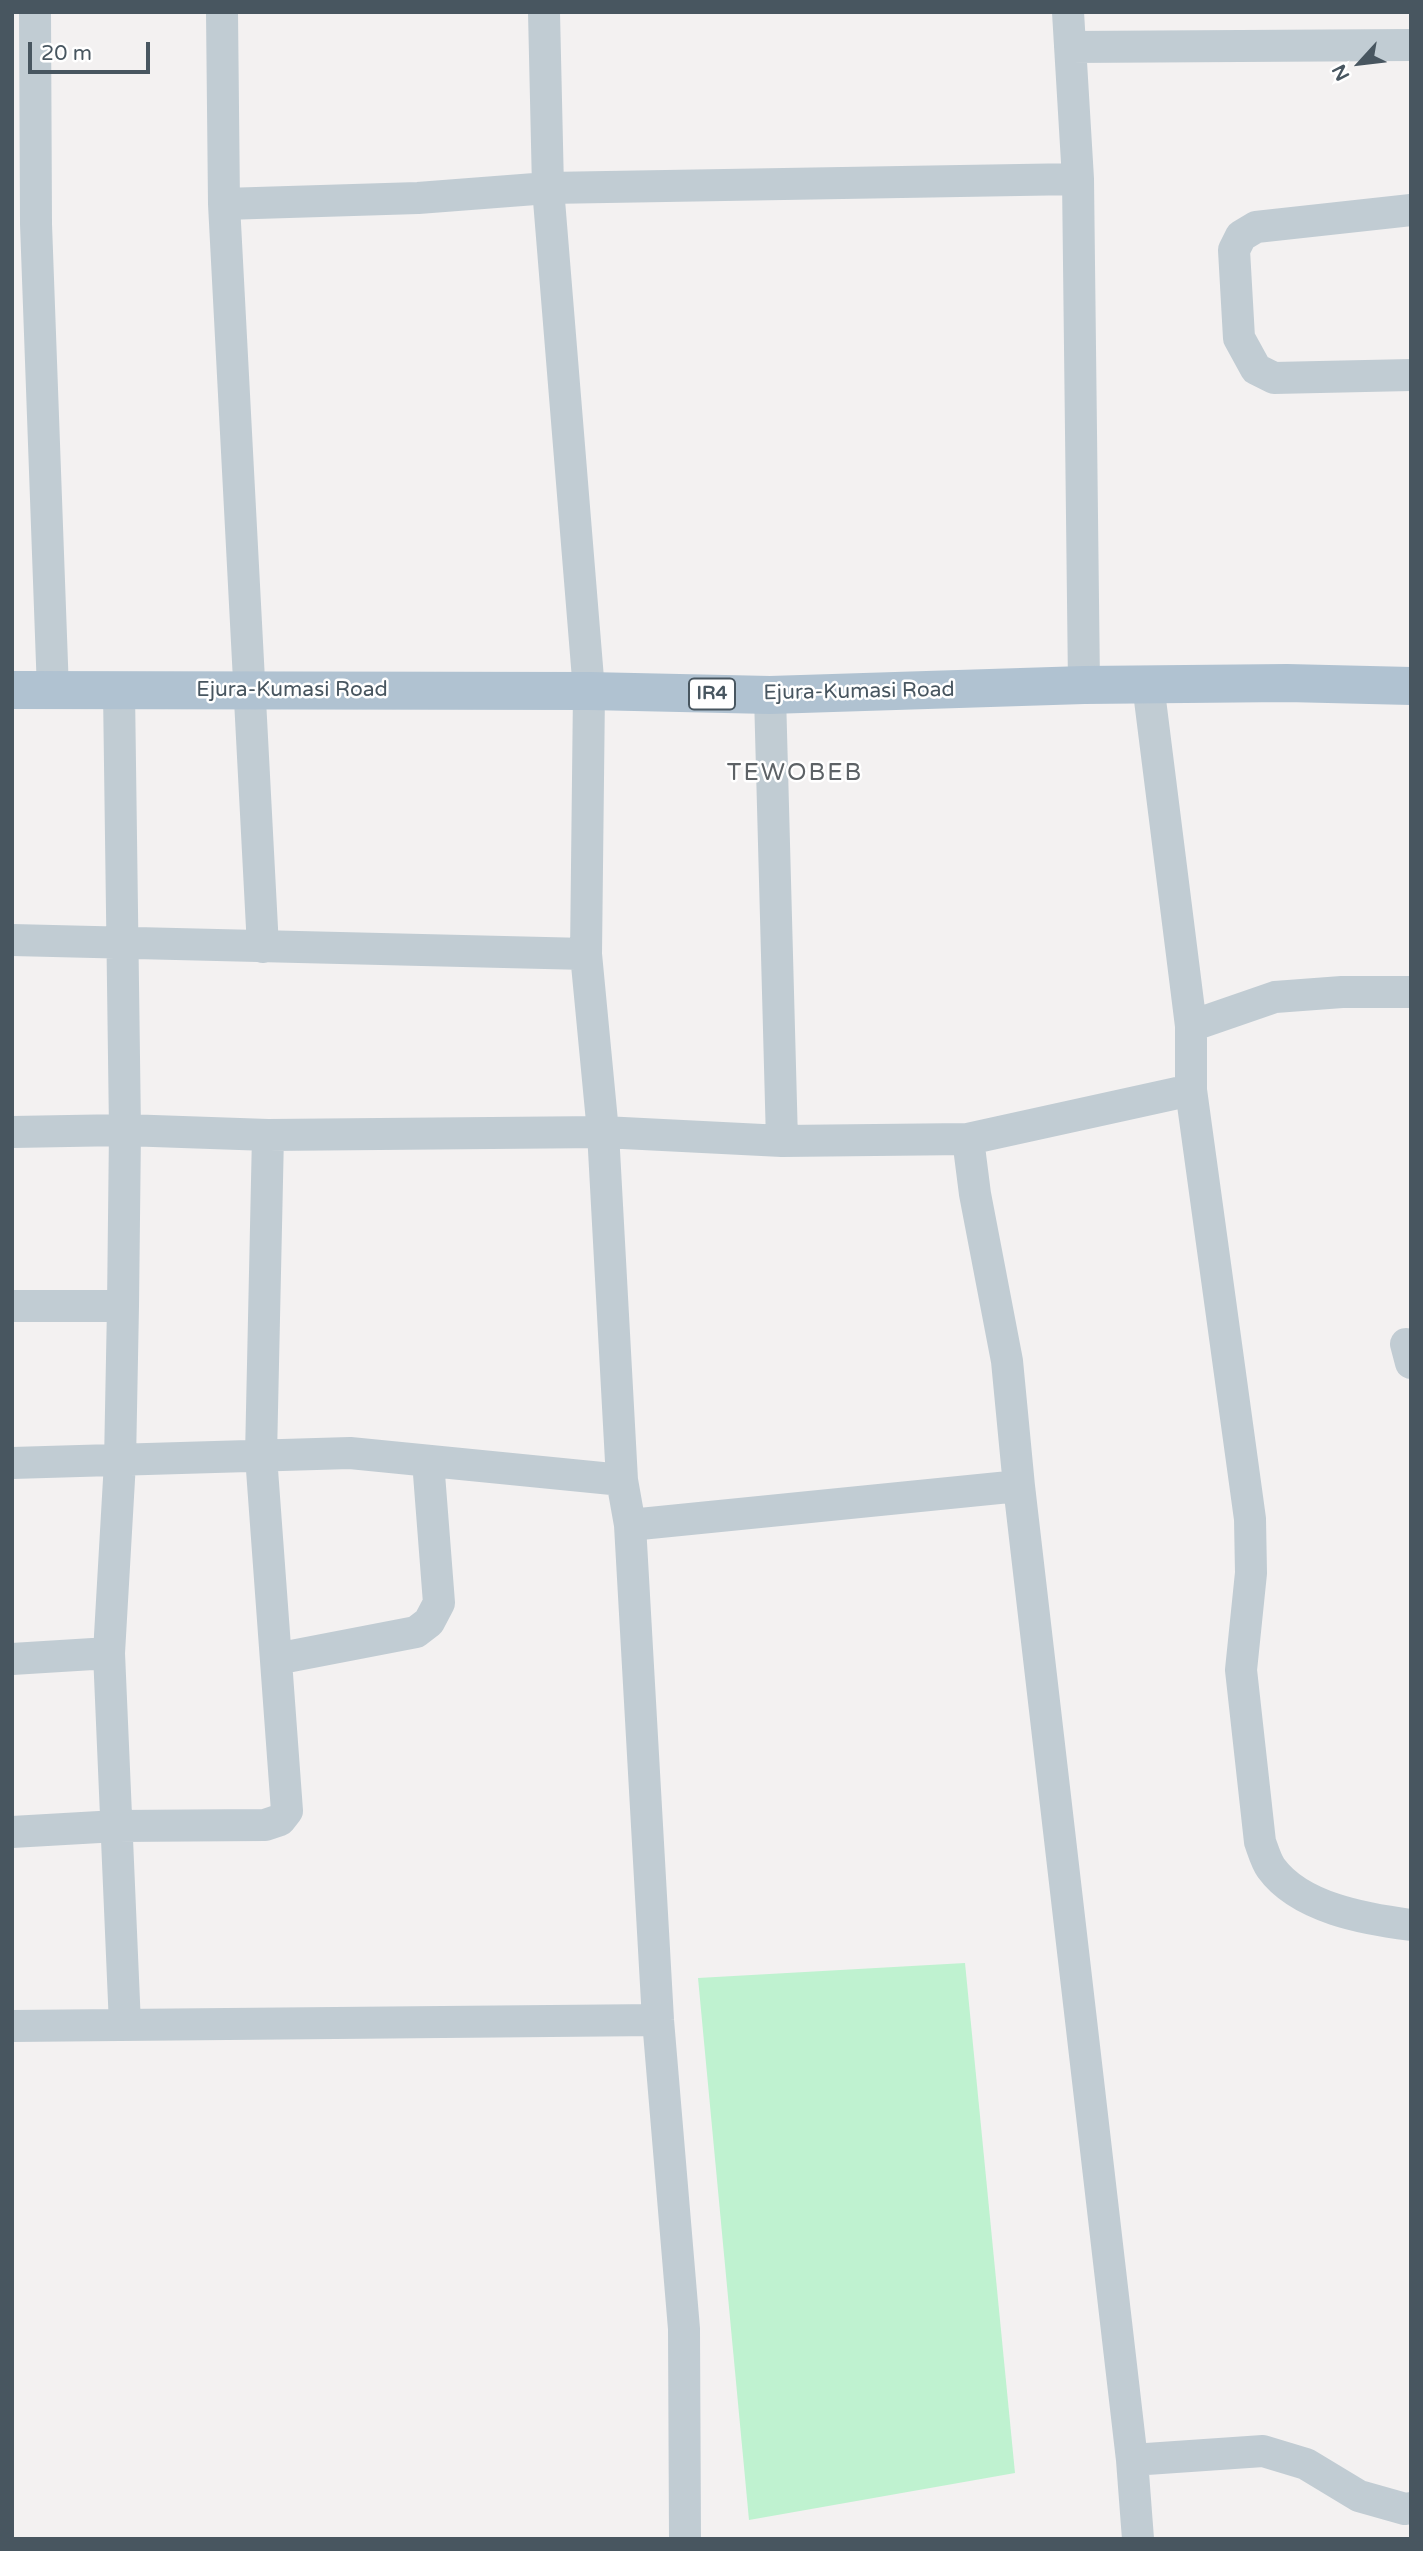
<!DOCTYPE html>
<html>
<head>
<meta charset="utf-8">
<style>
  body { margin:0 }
  #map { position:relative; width:1423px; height:2551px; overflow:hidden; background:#f3f1f1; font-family:"Varela Round",sans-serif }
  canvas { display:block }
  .frame { position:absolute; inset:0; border:14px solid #485660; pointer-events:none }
  .north { position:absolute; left:1325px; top:28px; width:70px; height:70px; -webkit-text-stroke:5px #fff; paint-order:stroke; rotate:243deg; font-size:19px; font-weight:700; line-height:28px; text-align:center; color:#485660 }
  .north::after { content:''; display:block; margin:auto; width:24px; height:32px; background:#485660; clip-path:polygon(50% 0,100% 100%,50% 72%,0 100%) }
  .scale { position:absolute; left:28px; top:42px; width:122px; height:32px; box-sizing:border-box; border:4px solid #485660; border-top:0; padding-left:9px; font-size:21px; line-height:24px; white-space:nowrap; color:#485660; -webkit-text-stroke:5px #fff; paint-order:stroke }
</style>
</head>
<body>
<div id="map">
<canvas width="1423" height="2551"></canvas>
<div class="frame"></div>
<div class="north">N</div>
<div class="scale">20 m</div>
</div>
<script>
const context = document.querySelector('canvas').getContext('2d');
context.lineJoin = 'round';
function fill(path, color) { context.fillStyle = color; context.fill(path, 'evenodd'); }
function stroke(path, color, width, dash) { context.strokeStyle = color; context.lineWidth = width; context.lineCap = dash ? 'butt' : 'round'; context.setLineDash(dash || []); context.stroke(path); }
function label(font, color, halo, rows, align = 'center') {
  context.font = font + ' "Varela Round",sans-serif'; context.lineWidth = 5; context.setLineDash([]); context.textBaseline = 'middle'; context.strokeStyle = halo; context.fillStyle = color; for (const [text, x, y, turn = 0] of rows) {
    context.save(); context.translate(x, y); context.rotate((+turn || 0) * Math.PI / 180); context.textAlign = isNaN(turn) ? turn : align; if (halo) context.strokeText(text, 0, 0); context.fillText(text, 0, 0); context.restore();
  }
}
const green = new Path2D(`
  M965 1963 1015 2473 749 2520 698 1978Z`);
const minor = new Path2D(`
  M35 12 36 224 53 691
  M222 12 224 204 263 947
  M544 12 548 188 589 691 586 954 603 1132 622 1480 630 1525 658 2020 684 2329 685 2539
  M1068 12 1078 179 1084 685
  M1070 47 1411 45
  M224 204 418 198 548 188 1078 179
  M1411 210 1256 227 1241 236 1234 250 1239 338 1256 369 1274 378 1411 375
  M1148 684 1191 1026V1090L1250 1519 1251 1573 1241 1670 1260 1842C1263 1850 1266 1861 1271 1868 1300 1908 1365 1919 1411 1925
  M119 691 125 1130 123 1306 120 1462 109 1653 125 2025
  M770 695 782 1141
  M12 940 586 954
  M1191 1026 1275 997 1342 992H1411
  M12 1132 125 1130 268 1135 603 1132 782 1141 968 1139
  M12 1306H123
  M1406 1344 1411 1363
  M12 1463 350 1453 622 1480
  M630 1525 1019 1486
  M12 1659 109 1653
  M276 1659 416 1632 429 1622 439 1603 428 1461
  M12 1832 117 1826 265 1825 280 1820 287 1811 261 1456 268 1135
  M12 2026 658 2020
  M1132 2460 1263 2451 1306 2464 1359 2496 1405 2509 1411 2508
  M1138 2539 1132 2460 1019 1486 1007 1361 975 1194 968 1139 1191 1090`);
const primary = new Path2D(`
  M12 690 589 691 770 695 1084 685 1287 683 1411 686`);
const shields = [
  [712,694,46]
];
const shieldNames = [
  ["IR4",712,694]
];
const streetNames = [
  ["Ejura-Kumasi Road",292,690],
  ["Ejura-Kumasi Road",859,692,-1]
];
const quarterNames = [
  ["TEWOBEB",795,774]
];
fill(green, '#bff2d0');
stroke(minor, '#c1ccd3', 32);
stroke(primary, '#b0c2d1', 38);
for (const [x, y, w] of shields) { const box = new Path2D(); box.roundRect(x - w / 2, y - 15.5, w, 31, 5); context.fillStyle = '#fff'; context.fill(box); stroke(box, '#485660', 2); }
label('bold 19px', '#485660', null, shieldNames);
label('21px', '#485660', '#fff', streetNames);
context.letterSpacing = '2px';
label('24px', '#5d6266', '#fff', quarterNames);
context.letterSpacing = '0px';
</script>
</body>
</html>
